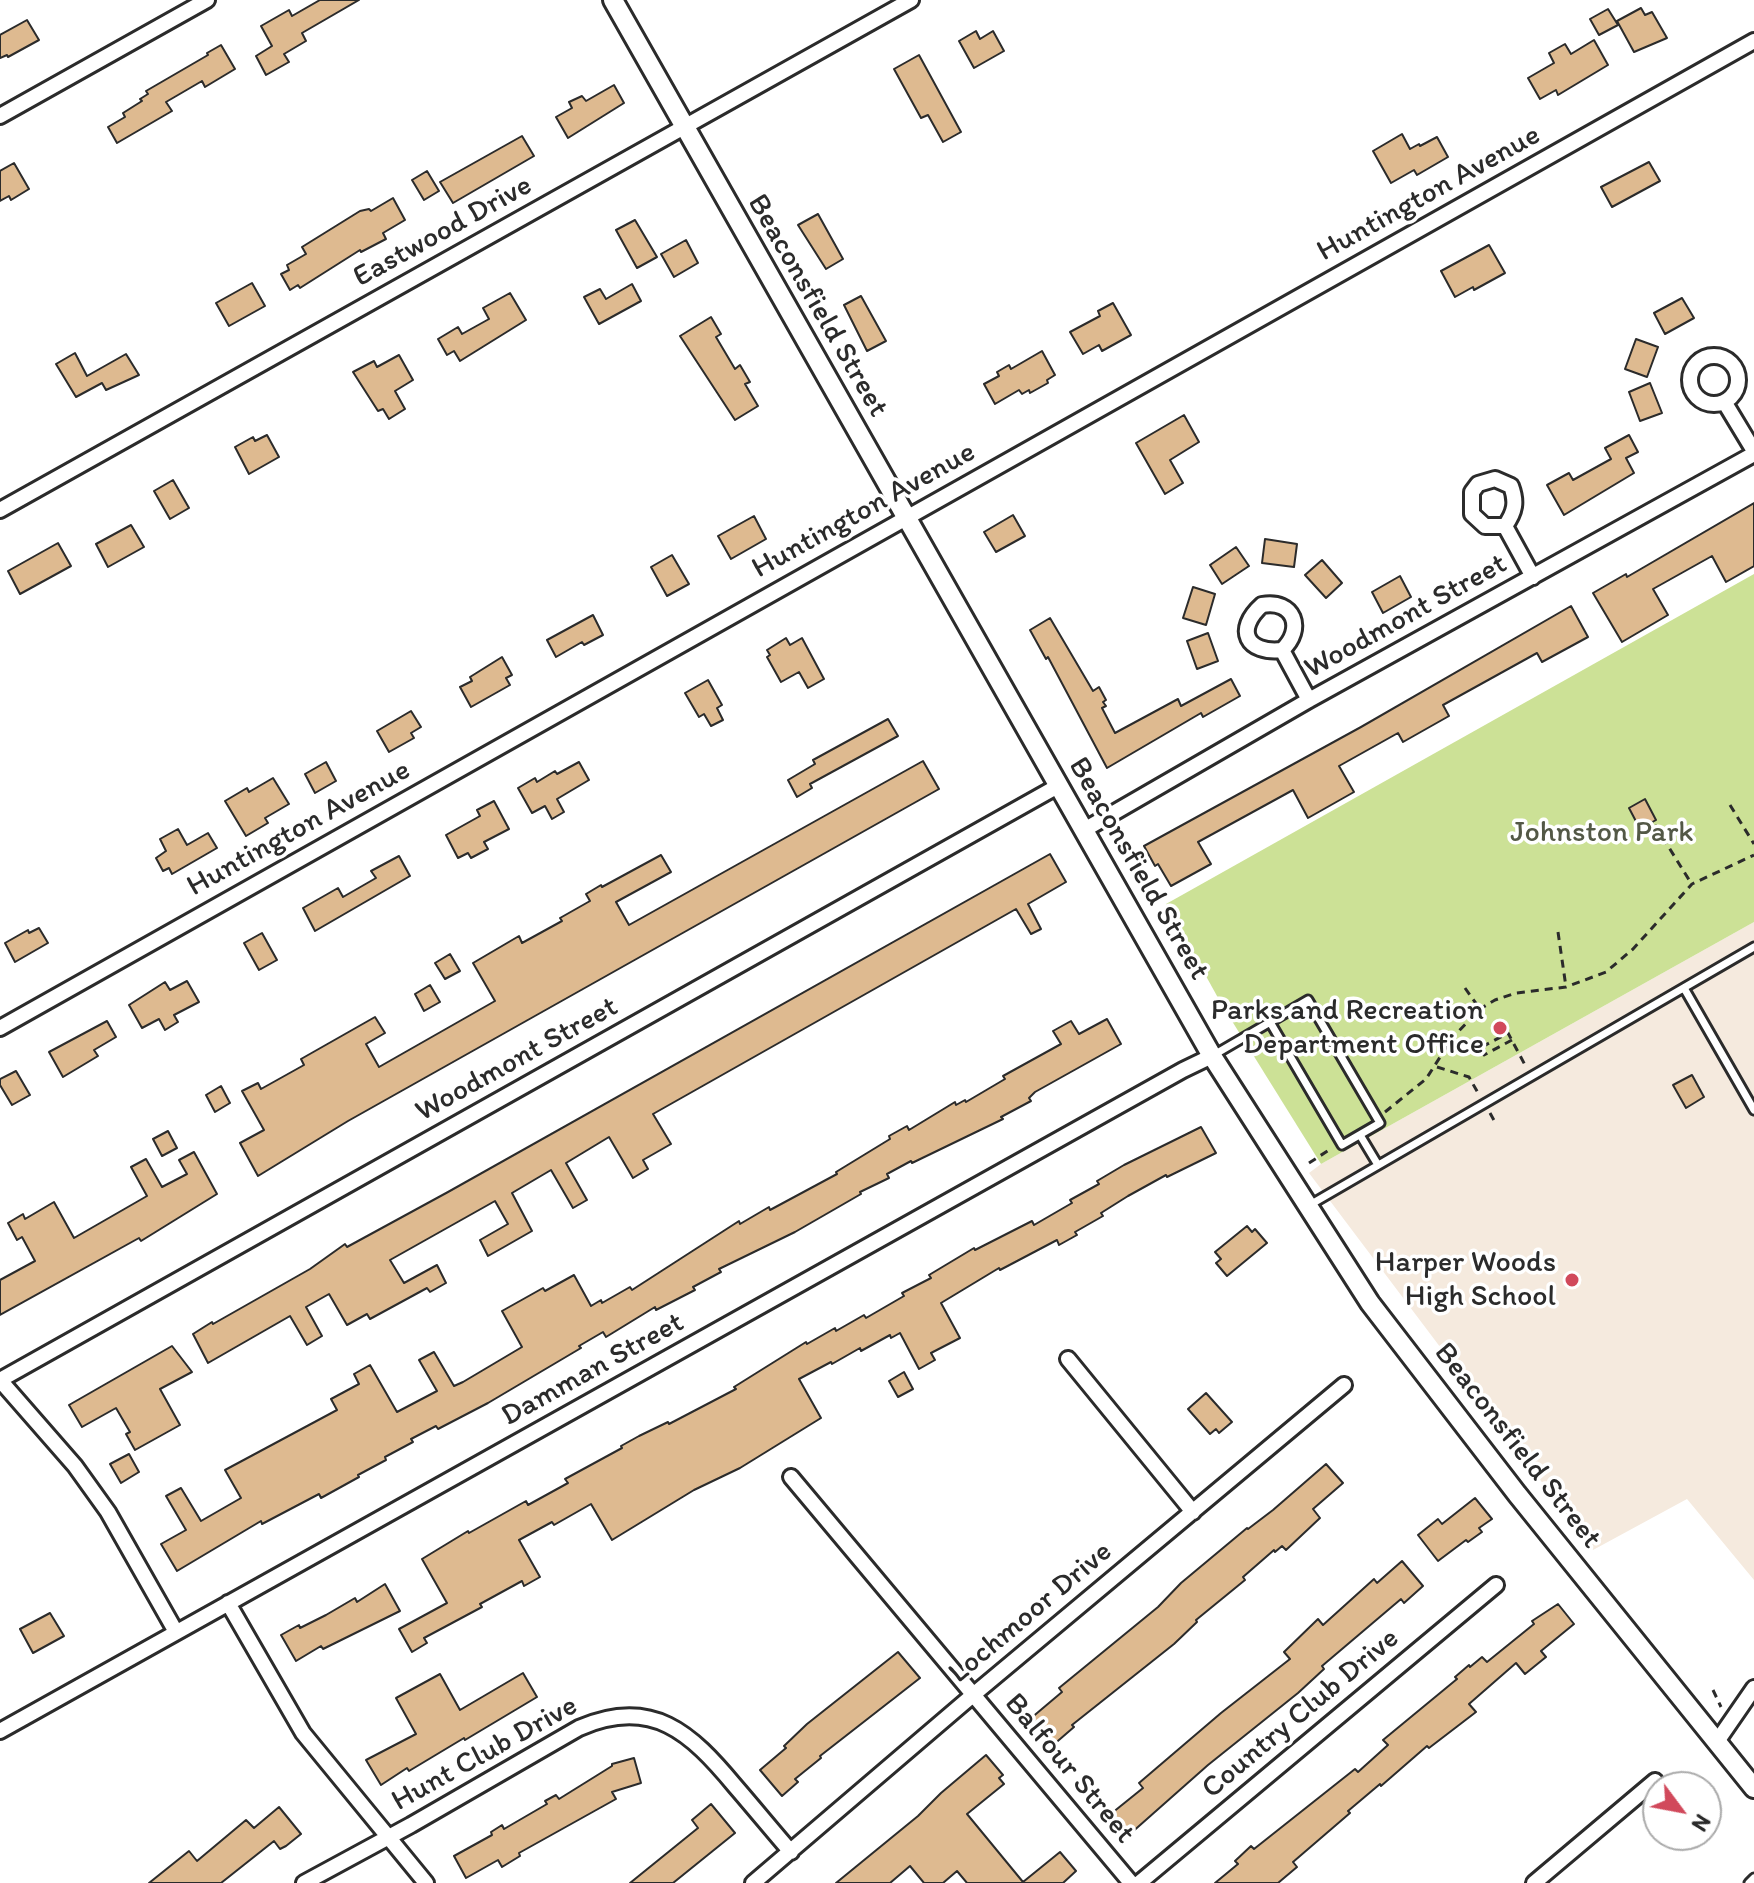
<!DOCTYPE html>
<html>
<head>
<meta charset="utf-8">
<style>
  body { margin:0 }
  #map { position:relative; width:1754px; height:1883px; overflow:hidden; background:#fff; font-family:Itim,sans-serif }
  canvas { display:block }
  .north { position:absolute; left:1642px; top:1771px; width:80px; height:80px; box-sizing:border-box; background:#fff; border:2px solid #aaa; border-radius:50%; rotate:122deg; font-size:22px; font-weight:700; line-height:32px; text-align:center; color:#2b2b2b }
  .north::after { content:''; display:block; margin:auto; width:28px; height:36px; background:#d1495b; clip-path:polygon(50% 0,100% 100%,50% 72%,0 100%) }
</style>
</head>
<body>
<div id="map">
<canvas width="1754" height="1883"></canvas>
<div class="north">N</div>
</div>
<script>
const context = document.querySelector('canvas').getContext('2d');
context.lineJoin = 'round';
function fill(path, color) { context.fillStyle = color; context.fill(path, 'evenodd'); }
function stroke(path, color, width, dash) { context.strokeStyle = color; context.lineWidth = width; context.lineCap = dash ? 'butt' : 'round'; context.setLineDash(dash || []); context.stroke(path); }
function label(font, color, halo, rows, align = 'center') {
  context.font = font + ' Itim,sans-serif'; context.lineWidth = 7; context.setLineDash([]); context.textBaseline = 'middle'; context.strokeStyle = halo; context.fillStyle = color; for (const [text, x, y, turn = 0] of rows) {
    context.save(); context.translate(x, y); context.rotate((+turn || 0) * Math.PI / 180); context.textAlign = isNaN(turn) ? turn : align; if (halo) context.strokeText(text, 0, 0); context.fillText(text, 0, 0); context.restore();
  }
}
const built = new Path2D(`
  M1754 922V1580L1687 1499 1593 1550 1309 1173 1321 1164Z`);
const green = new Path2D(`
  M1754 574V922L1321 1164 1222 1005 1166 904Z`);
const building = new Path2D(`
  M320 0H359L302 33 306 41 284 54 289 62 266 75 256 56 272 46 261 26 289 10 292 16Z
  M1641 8 1645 15 1652 12 1667 38 1634 52 1617 21Z
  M1608 9 1618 25 1599 35 1590 19Z
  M27 20 39 40 8 57 7 55 0 58V35Z
  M976 31 980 39 993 31 1004 51 974 68 959 41Z
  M1594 40 1608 65 1558 95 1556 90 1540 99 1528 78 1554 63 1549 53 1565 44 1571 54Z
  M221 45 235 69 205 87 202 81 166 102 172 111 117 143 108 127 125 117 123 113 142 101 140 99 148 94 146 91 208 55 207 53Z
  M919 55 961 132 943 142 928 115 921 118 894 69Z
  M614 85 624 103 568 138 556 117 572 108 569 102 582 96 586 101Z
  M1402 134 1410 149 1419 144 1420 146 1437 137 1448 157 1417 175 1414 170 1391 183 1373 151Z
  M522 136 534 156 453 203 440 182Z
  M1649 162 1660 181 1612 207 1601 187Z
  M14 163 29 189 11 200 9 196 0 201V171Z
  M427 171 439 191 424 200 412 180Z
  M393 198 405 220 383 233 386 239 361 252 360 250 300 288 298 285 290 290 281 274 289 270 287 265 306 254 302 247 360 211 369 209 371 211Z
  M818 214 843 259 826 269 798 225Z
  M635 220 657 257 637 268 616 230Z
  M686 240 698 263 674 277 661 254Z
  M1489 245 1505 273 1474 290 1473 287 1455 297 1441 271Z
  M252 283 265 306 229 326 216 303Z
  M632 284 641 301 599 324 584 297 600 289 606 299Z
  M510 293 526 320 460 361 454 351 447 355 438 339 458 327 462 334 489 319 483 308Z
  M861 296 886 341 867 351 844 305Z
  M1682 298 1694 318 1665 334 1654 313Z
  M1113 303 1131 335 1102 351 1099 345 1083 354 1070 332 1100 316 1098 311Z
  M711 317 721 334 716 337 735 369 740 365 750 382 745 384 758 406 735 420 680 336Z
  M1636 339 1658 347 1647 377 1625 369Z
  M1042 351 1055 375 1047 380 1048 383 1030 393 1029 390 1022 394 1019 390 995 404 984 384 999 376 997 372 1009 365 1011 369Z
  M75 353 87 376 126 354 139 375 106 390 102 383 76 397 56 364Z
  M399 355 413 380 395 391 405 409 389 419 383 409 378 411 353 372 374 361 377 367Z
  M1650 383 1662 413 1640 421 1629 392Z
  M1184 415 1199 442 1170 460 1183 483 1165 494 1136 443Z
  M267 435 279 457 249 474 235 447 253 437 255 441Z
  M1629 435 1638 452 1626 458 1634 473 1564 515 1547 485 1569 473 1573 480 1611 459 1605 448Z
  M173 480 189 508 170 519 154 491Z
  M1754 503V566L1726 582 1712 556 1653 589 1668 615 1622 642 1593 593 1626 574 1627 577Z
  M1013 515 1025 536 996 552 984 532Z
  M754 516 766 539 731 559 718 536Z
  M131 525 144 547 108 567 96 544Z
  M1265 539 1297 544 1294 567 1262 563Z
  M58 543 71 566 20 594 8 571Z
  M1236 547 1249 566 1222 584 1210 565Z
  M672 555 689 584 667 596 651 567Z
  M1322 560 1342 583 1326 598 1305 575Z
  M1400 576 1411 597 1383 613 1372 592Z
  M1193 587 1215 594 1206 625 1183 618Z
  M1571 606 1588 637 1542 662 1537 653 1443 705 1449 716 1403 742 1398 733 1339 766 1354 792 1308 818 1293 790 1198 842 1211 864 1171 886 1158 864 1155 866 1144 846 1361 727Z
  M593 615 603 635 584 645 582 642 556 657 547 640Z
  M1050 618 1093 691 1099 687 1106 700 1103 702 1106 706 1102 708 1115 733 1178 699 1181 706 1231 679 1240 696 1203 717 1201 713 1107 768 1048 657 1046 659 1030 630Z
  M1208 633 1218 661 1197 669 1187 641Z
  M786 638 790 645 802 638 824 679 808 688 799 672 781 682 767 657 770 655 767 650Z
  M502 657 512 675 506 678 510 685 471 707 460 687 472 681 470 677Z
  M708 680 722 705 717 708 723 720 711 726 704 714 699 717 685 693Z
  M411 711 421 727 411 733 414 738 389 752 377 731Z
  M888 719 898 736 810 784 812 788 797 797 788 780 815 764 813 760Z
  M923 761 939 789 348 1121 258 1176 240 1143 264 1130 242 1091 258 1083 261 1089 304 1065 301 1059 375 1017 385 1033 366 1044 379 1067 495 1001 473 963 519 936 522 943 562 921 560 918 590 901 586 894 601 885 602 887 661 855 671 872 616 902 629 925Z
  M326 762 336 781 315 793 305 774Z
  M579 762 589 780 557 799 564 812 552 819 545 806 532 813 518 788 535 778 537 782 555 771 557 774Z
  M273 778 289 804 265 818 268 823 246 836 225 801 247 788 249 792Z
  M1645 799 1656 820 1640 829 1629 808Z
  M494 801 509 829 484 842 488 849 471 858 468 853 458 858 446 835 480 816 477 810Z
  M178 829 187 845 208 833 217 848 172 874 169 868 163 871 156 858 166 851 160 839Z
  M1050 854 1066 882 1028 904 1041 929 1031 934 1016 909 653 1114 671 1144 643 1160 648 1169 633 1178 609 1137 566 1163 587 1200 573 1208 551 1170 512 1193 532 1231 504 1247 488 1256 480 1240 508 1224 495 1201 390 1260 404 1283 437 1265 446 1283 430 1292 427 1288 370 1319 367 1314 347 1325 329 1294 306 1307 322 1336 307 1345 290 1316 208 1363 193 1334 212 1322 213 1324 310 1269 345 1244 347 1247 448 1192Z
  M399 856 410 876 315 931 303 908 338 888 343 897 376 878 371 871Z
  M39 928 48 943 15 962 5 943 28 930 29 933Z
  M262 933 277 960 259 970 244 943Z
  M450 954 460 971 445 979 435 963Z
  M187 981 199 1002 174 1015 178 1022 165 1030 159 1019 142 1028 129 1005 165 982 170 990Z
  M430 985 440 1002 424 1011 415 994Z
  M1107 1019 1121 1044 1035 1092 1029 1098 1031 1101 1001 1117 1003 1119 912 1163 911 1161 887 1174 889 1178 860 1192 861 1194 795 1232 719 1269 721 1272 693 1287 695 1290 656 1310 655 1307 606 1337 603 1332 579 1346 581 1348 488 1403 438 1429 436 1426 411 1439 413 1442 385 1457 386 1460 358 1475 359 1477 321 1498 319 1494 262 1524 261 1521 177 1571 161 1544 186 1530 166 1496 181 1488 201 1521 241 1498 225 1470 337 1410 331 1399 359 1384 354 1374 370 1365 397 1412 437 1391 419 1360 434 1352 454 1386 463 1382 522 1347 502 1311 543 1288 545 1291 574 1275 591 1306 601 1300 602 1303 630 1287 632 1290 739 1221 740 1224 769 1207 770 1210 837 1174 836 1172 890 1139 889 1136 907 1126 909 1130 955 1102 956 1105 965 1100 966 1102 1005 1079 1003 1076 1061 1044 1053 1031 1071 1021 1079 1034Z
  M107 1021 116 1037 94 1050 98 1056 63 1077 49 1052Z
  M16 1071 30 1095 12 1105 0 1085V1079Z
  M1692 1075 1704 1097 1686 1108 1673 1085Z
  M221 1086 230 1103 215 1112 206 1095Z
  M1201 1127 1216 1153 1167 1177 1166 1175 1128 1196 1101 1213 1103 1216 1075 1232 1077 1235 1059 1245 1057 1240 1000 1270 999 1268 941 1303 960 1338 931 1353 935 1360 919 1369 900 1333 891 1338 890 1335 861 1351 860 1348 832 1364 831 1362 799 1379 821 1418 740 1468 694 1490 612 1540 591 1504 554 1525 552 1522 519 1540 540 1577 524 1586 522 1581 480 1604 482 1607 424 1638 427 1643 412 1652 399 1629 447 1603 422 1559 468 1531 469 1533 526 1501 528 1505 568 1483 565 1479 622 1448 621 1446 639 1436 668 1422 669 1424 736 1389 734 1387 806 1342 807 1344 835 1328 836 1331 864 1315 866 1318 904 1296 902 1293 931 1278 929 1275 974 1248 975 1250 1032 1221 1034 1225 1072 1203 1070 1200 1099 1184 1097 1181 1124 1165Z
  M168 1131 177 1148 162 1156 153 1139Z
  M194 1152 217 1194 141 1241 139 1238 0 1315V1280L35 1261 22 1237 17 1240 8 1223 23 1214 25 1219 54 1202 74 1238 147 1196 131 1167 146 1159 162 1187 187 1174 179 1160Z
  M1247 1226 1252 1232 1255 1229 1267 1243 1227 1276 1216 1263 1221 1259 1215 1252Z
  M172 1346 192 1372 160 1389 180 1425 135 1450 126 1434 130 1432 116 1408 82 1427 69 1405Z
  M904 1372 913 1389 898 1397 889 1381Z
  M1206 1393 1232 1422 1219 1433 1216 1429 1210 1434 1188 1409Z
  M129 1454 139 1472 121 1483 110 1464Z
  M1326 1464 1343 1483 1313 1509 1320 1518 1286 1550 1282 1546 1275 1552 1274 1550 1243 1577 1245 1580 1196 1620 1197 1622 1174 1644 1072 1725 1074 1727 1052 1746 1030 1719 1062 1692 1059 1688 1158 1607 1181 1583 1247 1528 1248 1529 1273 1510Z
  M1475 1498 1492 1519 1479 1528 1482 1532 1468 1542 1466 1540 1438 1561 1418 1535 1438 1519 1442 1524Z
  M1402 1561 1423 1586 1404 1603 1401 1599 1322 1666 1324 1669 1298 1693 1208 1765 1130 1834 1112 1813 1143 1788 1139 1783 1221 1713 1290 1659 1284 1652 1318 1619 1323 1625 1374 1579 1377 1583Z
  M385 1584 400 1611 323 1649 321 1646 296 1661 281 1635 299 1625 300 1628 326 1615 355 1598 357 1602Z
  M1558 1604 1574 1624 1541 1651 1546 1657 1525 1674 1516 1663 1469 1704 1476 1712 1429 1748 1427 1746 1381 1786 1380 1784 1348 1811 1350 1813 1293 1862 1297 1867 1278 1883H1215L1238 1864 1235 1861 1251 1846 1254 1849 1355 1769 1358 1772 1388 1745 1383 1740 1457 1679 1455 1677 1469 1665 1470 1667 1482 1657 1487 1662 1534 1624 1532 1621Z
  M50 1613 64 1636 33 1653 20 1629Z
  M898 1652 920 1678 820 1756 821 1758 795 1779 798 1782 782 1796 760 1770 786 1748 784 1746 807 1724Z
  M523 1673 537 1697 465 1740 464 1738 409 1771 407 1768 381 1785 366 1760 416 1734 396 1698 440 1674 460 1710Z
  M986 1755 1003 1775 999 1778 1004 1784 967 1814 1023 1882 1060 1852 1076 1871 1063 1883H967L957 1871 943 1883H924L910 1866 890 1883H836L918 1816 941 1793Z
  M634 1758 641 1783 612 1792 616 1799 519 1853 520 1856 502 1867 498 1860 466 1878 454 1856 492 1835 491 1832 502 1825 504 1829 547 1804 545 1801 556 1795 559 1799 612 1766V1764Z
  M711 1804 735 1833 673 1883H630L698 1828 692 1820Z
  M279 1807 301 1834 286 1846 280 1849 274 1841 221 1883H149L189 1851 197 1861 246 1820 254 1828Z`);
const path = new Path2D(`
  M1730 805 1754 844
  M1655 825 1691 883
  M1558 932 1566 987
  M1465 988 1480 1009
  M1512 1040 1484 1055 1480 1048 1508 1033 1525 1065
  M1437 1067 1469 1077 1478 1093
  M1385 1112 1426 1079 1453 1037 1480 1009 1495 1000 1516 993 1566 987 1606 972 1633 949 1692 884 1754 855
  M1490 1113 1496 1124
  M1309 1163 1329 1150
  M1713 1690 1721 1707`);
const service = new Path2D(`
  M1684 988 1754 1110
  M1212 1056 1308 1000 1380 1123 1342 1145 1270 1022
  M1360 1135 1378 1165
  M1308 1206 1754 947
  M1749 1883 1754 1878`);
const minor = new Path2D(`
  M0 116 207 0
  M1690 380a24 24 0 1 1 48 0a24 24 0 1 1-48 0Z
  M1725 403 1754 451
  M0 510 911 0
  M1505 526H1485L1472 514V492L1478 484 1495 479 1511 486C1517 502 1515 512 1505 526L1533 577
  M1282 650C1247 654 1234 630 1262 605 1294 599 1305 629 1282 650L1309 700
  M1084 830 1309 700 1754 454
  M0 1028 1754 41
  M1068 1359 1193 1512
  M791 1477 1131 1883
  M228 1603 303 1733 426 1883
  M176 1632 108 1512 75 1466 0 1380 1058 786
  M0 1731 1183 1070 1212 1056
  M1716 1743 1754 1688
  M304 1883 411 1825 579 1728C652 1696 691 1733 735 1786 754 1808 772 1830 791 1852
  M753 1883 973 1695 1344 1385
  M1139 1883 1496 1585
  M1534 1883 1655 1781`);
const tertiary = new Path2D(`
  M613 0 1212 1056 1370 1303 1517 1494 1754 1788`);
const markers = [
  [1500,1028,8,"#d1495b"],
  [1572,1280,8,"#d1495b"]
];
const streetNames = [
  ["Huntington Avenue",1429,194,-29],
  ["Eastwood Drive",443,232,-29],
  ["Beaconsfield Street",817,306,60],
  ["Huntington Avenue",864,511,-29],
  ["Woodmont Street",1406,617,-29],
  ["Huntington Avenue",299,829,-29],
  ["Beaconsfield Street",1138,869,60],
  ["Woodmont Street",517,1060,-29],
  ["Damman Street",593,1370,-29],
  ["Beaconsfield Street",1517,1446,52],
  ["Lochmoor Drive",1031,1613,-40],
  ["Country Club Drive",1301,1714,-40],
  ["Hunt Club Drive",485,1754,-29],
  ["Balfour Street",1069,1769,50]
];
const parkNames = [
  ["Johnston Park",1602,833]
];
const poiNames = [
  ["Parks and Recreation",1484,1011],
  ["Department Office",1484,1045],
  ["Harper Woods",1556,1263],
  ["High School",1556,1297]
];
fill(built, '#f5eade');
fill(green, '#cce196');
fill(building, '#deba90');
stroke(building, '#2b2b2b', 2);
stroke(service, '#2b2b2b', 13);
stroke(minor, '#2b2b2b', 20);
stroke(tertiary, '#2b2b2b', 24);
stroke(path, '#2b2b2b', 3, [8, 6]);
stroke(service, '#fff', 7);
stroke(minor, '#fff', 14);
stroke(tertiary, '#fff', 18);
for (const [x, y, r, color] of markers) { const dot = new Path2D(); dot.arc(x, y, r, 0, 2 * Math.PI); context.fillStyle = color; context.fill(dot); stroke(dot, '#fff', 3); }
label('30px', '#2b2b2b', '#fff', streetNames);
label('30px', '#535846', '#fff', parkNames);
label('30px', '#2b2b2b', '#fff', poiNames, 'right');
</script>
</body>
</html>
